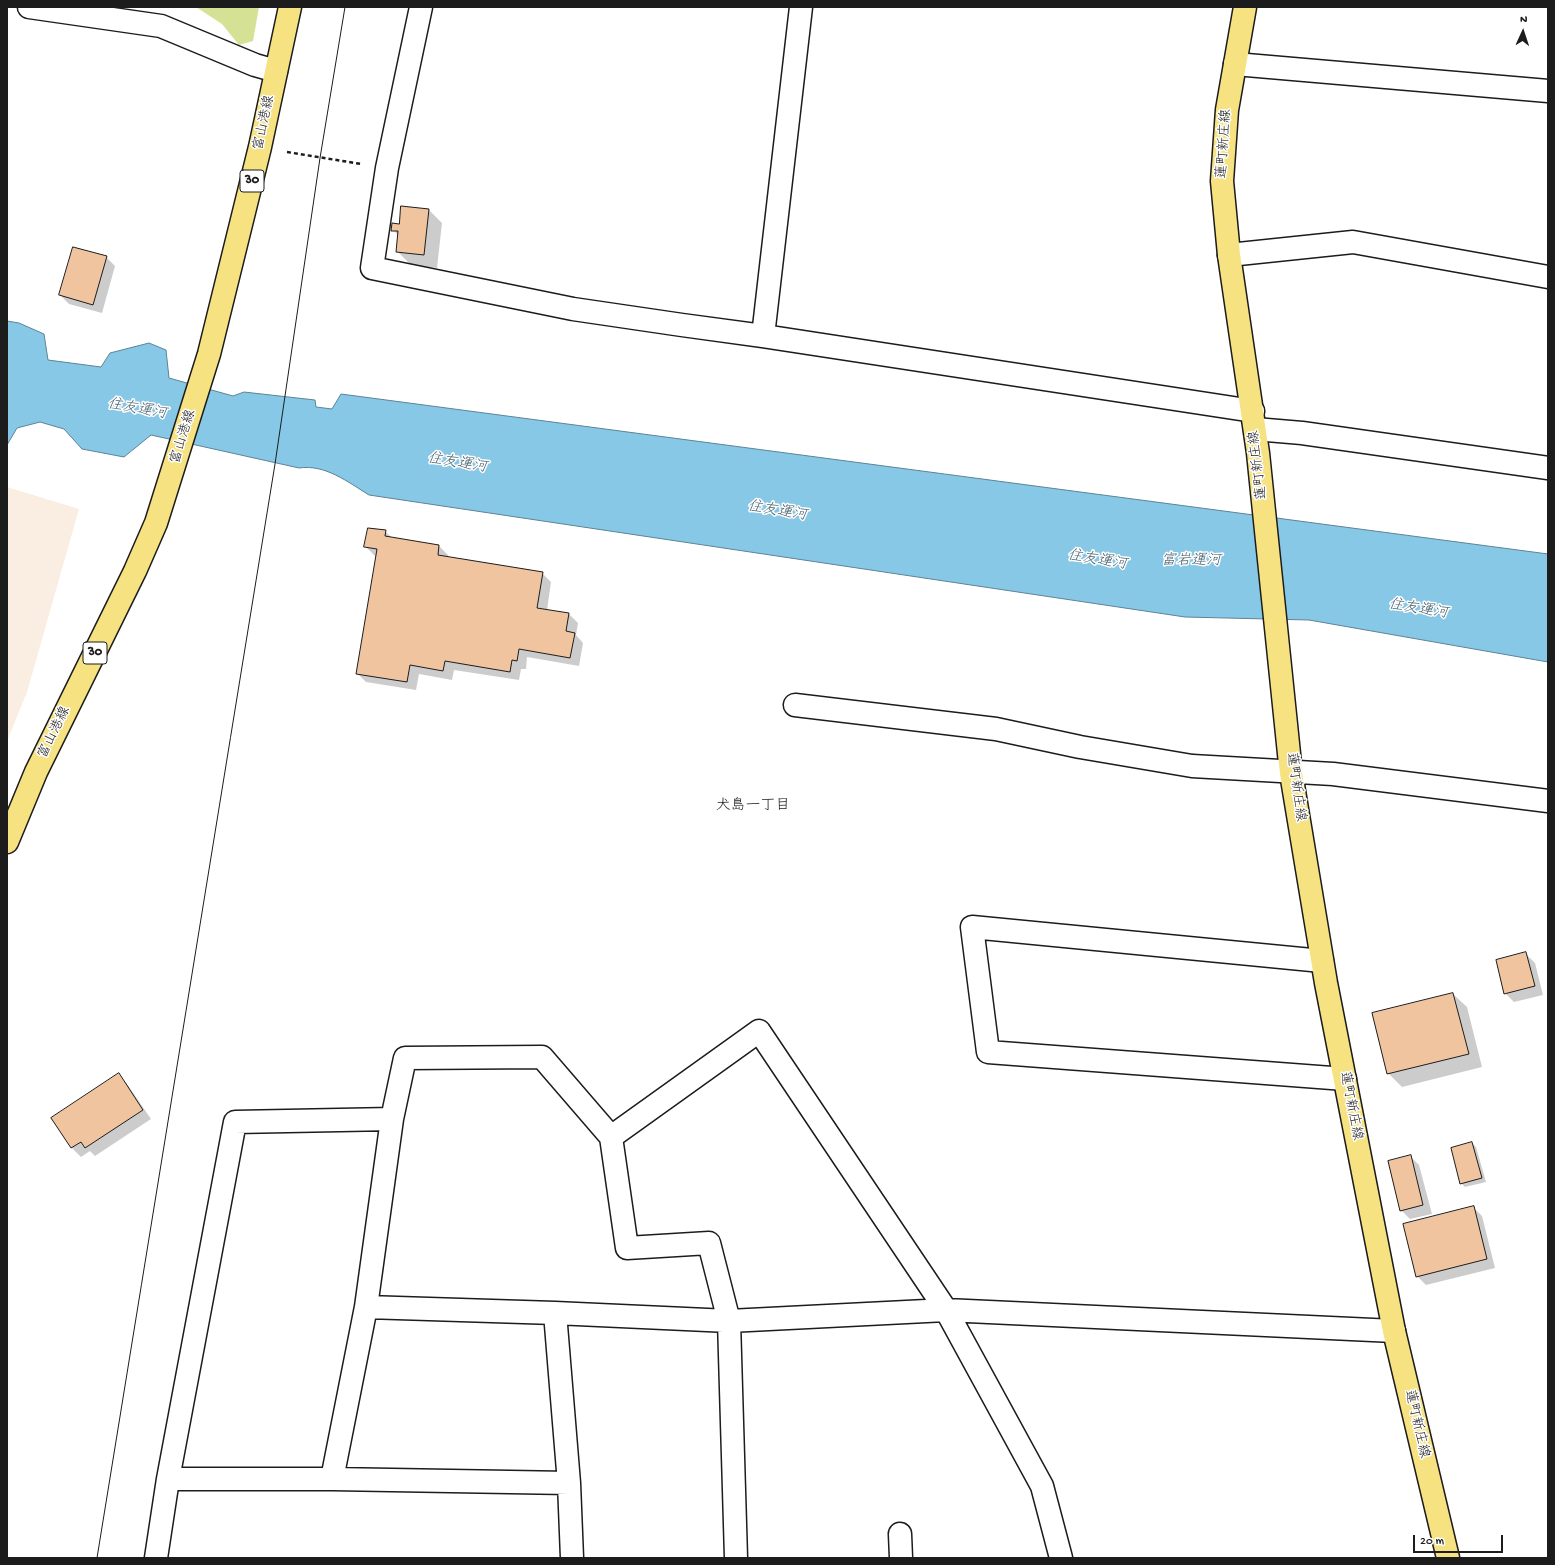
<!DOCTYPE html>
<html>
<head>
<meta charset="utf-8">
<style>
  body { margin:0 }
  #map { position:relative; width:1555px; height:1565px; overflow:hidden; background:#fff; font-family:"Gochi Hand",sans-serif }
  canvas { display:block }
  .frame { position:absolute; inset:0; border:8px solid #1c1c1c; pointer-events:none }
  .north { position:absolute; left:1503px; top:12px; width:40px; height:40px; -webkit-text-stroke:3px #fff; paint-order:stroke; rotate:3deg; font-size:11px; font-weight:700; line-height:16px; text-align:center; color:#1c1c1c }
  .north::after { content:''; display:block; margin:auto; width:14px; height:18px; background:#1c1c1c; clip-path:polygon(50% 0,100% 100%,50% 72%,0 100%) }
  .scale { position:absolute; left:1413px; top:1535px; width:90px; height:18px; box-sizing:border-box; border:2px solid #1c1c1c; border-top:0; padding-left:5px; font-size:12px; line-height:14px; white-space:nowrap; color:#1c1c1c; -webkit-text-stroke:3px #fff; paint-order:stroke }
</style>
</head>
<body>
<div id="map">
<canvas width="1555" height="1565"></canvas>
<div class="frame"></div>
<div class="north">N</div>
<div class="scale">20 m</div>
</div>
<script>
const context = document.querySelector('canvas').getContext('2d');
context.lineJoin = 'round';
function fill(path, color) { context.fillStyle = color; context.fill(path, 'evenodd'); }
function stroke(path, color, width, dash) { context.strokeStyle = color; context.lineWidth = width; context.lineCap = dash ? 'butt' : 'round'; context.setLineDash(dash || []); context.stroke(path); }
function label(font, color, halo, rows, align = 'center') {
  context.font = font + ' "Gochi Hand","Klee One",sans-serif'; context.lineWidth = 3; context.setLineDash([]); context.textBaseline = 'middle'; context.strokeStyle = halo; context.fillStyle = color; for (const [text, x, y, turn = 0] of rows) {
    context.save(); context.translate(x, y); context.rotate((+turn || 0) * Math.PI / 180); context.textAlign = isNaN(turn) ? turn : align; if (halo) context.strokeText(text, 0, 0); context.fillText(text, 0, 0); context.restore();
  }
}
const built = new Path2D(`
  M7 487 79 509 27 692 7 741Z`);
const green = new Path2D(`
  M196 7H259L253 41 239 45 222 24Z`);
const water = new Path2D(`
  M7 321 19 323 44 334 48 360 101 367 110 353 149 343 166 350 169 378 233 396 244 392 315 400 316 407 332 409 341 394 1548 554V662L1309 620 1185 617 369 495C348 482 325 464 299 468L151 435 124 457 82 449 64 429 40 422 17 428 7 445Z`);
const shadow = new Path2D(`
  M428 209 442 223 437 268 411 265 397 251 399 236 393 230Z
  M106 257 115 266 102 313 69 304 60 295Z
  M385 531 392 538 439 546 448 555V557L542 573 551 582 547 610 569 614 578 623 576 635 583 643 579 666 527 657 526 669H521L519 680 454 670 452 680 419 674 416 690 366 682 357 673 377 556H375L366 547Z
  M1526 954 1535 963 1543 995 1514 1002 1505 993Z
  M1453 994 1467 1007 1482 1067 1402 1087 1388 1073Z
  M118 1075 127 1084 151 1119 95 1156 90 1151 81 1157 72 1148 52 1118Z
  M1472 1143 1476 1147 1486 1182 1465 1187 1461 1183Z
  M1410 1156 1419 1165 1432 1214 1410 1219 1401 1210Z
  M1473 1207 1482 1216 1495 1268 1426 1285 1417 1276Z`);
const building = new Path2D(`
  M401 206 429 209 424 255 396 252 398 231H391L392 223 399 224Z
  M73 247 107 256 93 305 59 295Z
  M368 528 386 530 385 536 439 545 438 555 543 572 537 608 569 613 566 631 575 633 570 658 519 649 517 661 512 660 510 672 445 661 443 671 410 665 407 682 356 674 377 549 364 547Z
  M1526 952 1535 986 1504 994 1496 960Z
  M1453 993 1469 1054 1387 1074 1372 1013Z
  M119 1073 143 1110 85 1148 81 1142 71 1148 51 1118Z
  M1472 1142 1482 1178 1460 1184 1451 1148Z
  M1411 1155 1423 1205 1400 1211 1388 1161Z
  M1474 1206 1487 1259 1416 1277 1403 1224Z`);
const path = new Path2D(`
  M287 152 361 164`);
const minor = new Path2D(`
  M29 7 161 26 255 65 276 71
  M421 7 387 168 372 268 573 309 682 325 763 336 1253 411
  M1235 64 1548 91
  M1229 255 1353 242 1548 277
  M763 336 801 7
  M1255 429 1302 433 1548 468
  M795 705 996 729 1080 747 1192 766 1333 774 1548 801
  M1322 961 972 927 988 1052 1345 1079
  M366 1307 392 1119 405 1058 542 1057 611 1137
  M555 1313 569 1483 572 1558
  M168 1479 235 1122 392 1119
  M332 1479 569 1483
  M900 1534 901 1558
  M156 1558 168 1479H332L366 1307 555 1313 729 1321 946 1310 1394 1331
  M736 1558 729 1321 709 1243 627 1248 611 1137 759 1031 946 1310 1042 1486 1061 1558`);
const major = new Path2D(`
  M1245 7 1227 110 1222 181 1229 255 1258 453 1291 773 1326 983 1394 1331 1448 1558
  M7 842 36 772 135 571 156 523 209 354 260 147 290 7`);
const tram = new Path2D(`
  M97 1558 275 464 320 158 345 7`);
const shields = [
  [252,181,24],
  [95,653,24]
];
const shieldNames = [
  ["30",252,181],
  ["30",95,653]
];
const streetNames = [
  ["富山港線",265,123,-78],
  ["蓮町新庄線",1225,144,-86],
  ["富山港線",184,437,-73],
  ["蓮町新庄線",1259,465,-97],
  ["富山港線",55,733,-64],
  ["蓮町新庄線",1295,787,82],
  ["蓮町新庄線",1350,1106,79],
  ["蓮町新庄線",1416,1424,77]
];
const waterNames = [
  ["住友運河",137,410,10],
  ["住友運河",457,464,9],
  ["住友運河",777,512,9],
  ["住友運河",1097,561,9],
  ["富岩運河",1191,562],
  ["住友運河",1418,610,9]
];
const neighbourhoodNames = [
  ["犬島一丁目",753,807]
];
fill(built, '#faede2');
fill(green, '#d5e194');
fill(water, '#87c8e7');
stroke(water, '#5c8396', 1);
fill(shadow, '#0003');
fill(building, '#efc49f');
stroke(building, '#1c1c1c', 1);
stroke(minor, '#1c1c1c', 25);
stroke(major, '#1c1c1c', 25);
stroke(path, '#1c1c1c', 2.5, [4, 3]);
stroke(minor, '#fff', 22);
stroke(major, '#f6e281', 22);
stroke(tram, '#1c1c1c', 1);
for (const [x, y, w] of shields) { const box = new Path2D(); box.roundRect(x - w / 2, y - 11, w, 22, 3); context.fillStyle = '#fff'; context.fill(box); stroke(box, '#1c1c1c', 1); }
label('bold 13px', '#1c1c1c', null, shieldNames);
label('14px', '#1c1c1c', '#fff', streetNames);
label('italic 15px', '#47616d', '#fff', waterNames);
label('15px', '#1c1c1c', '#fff', neighbourhoodNames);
</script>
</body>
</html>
